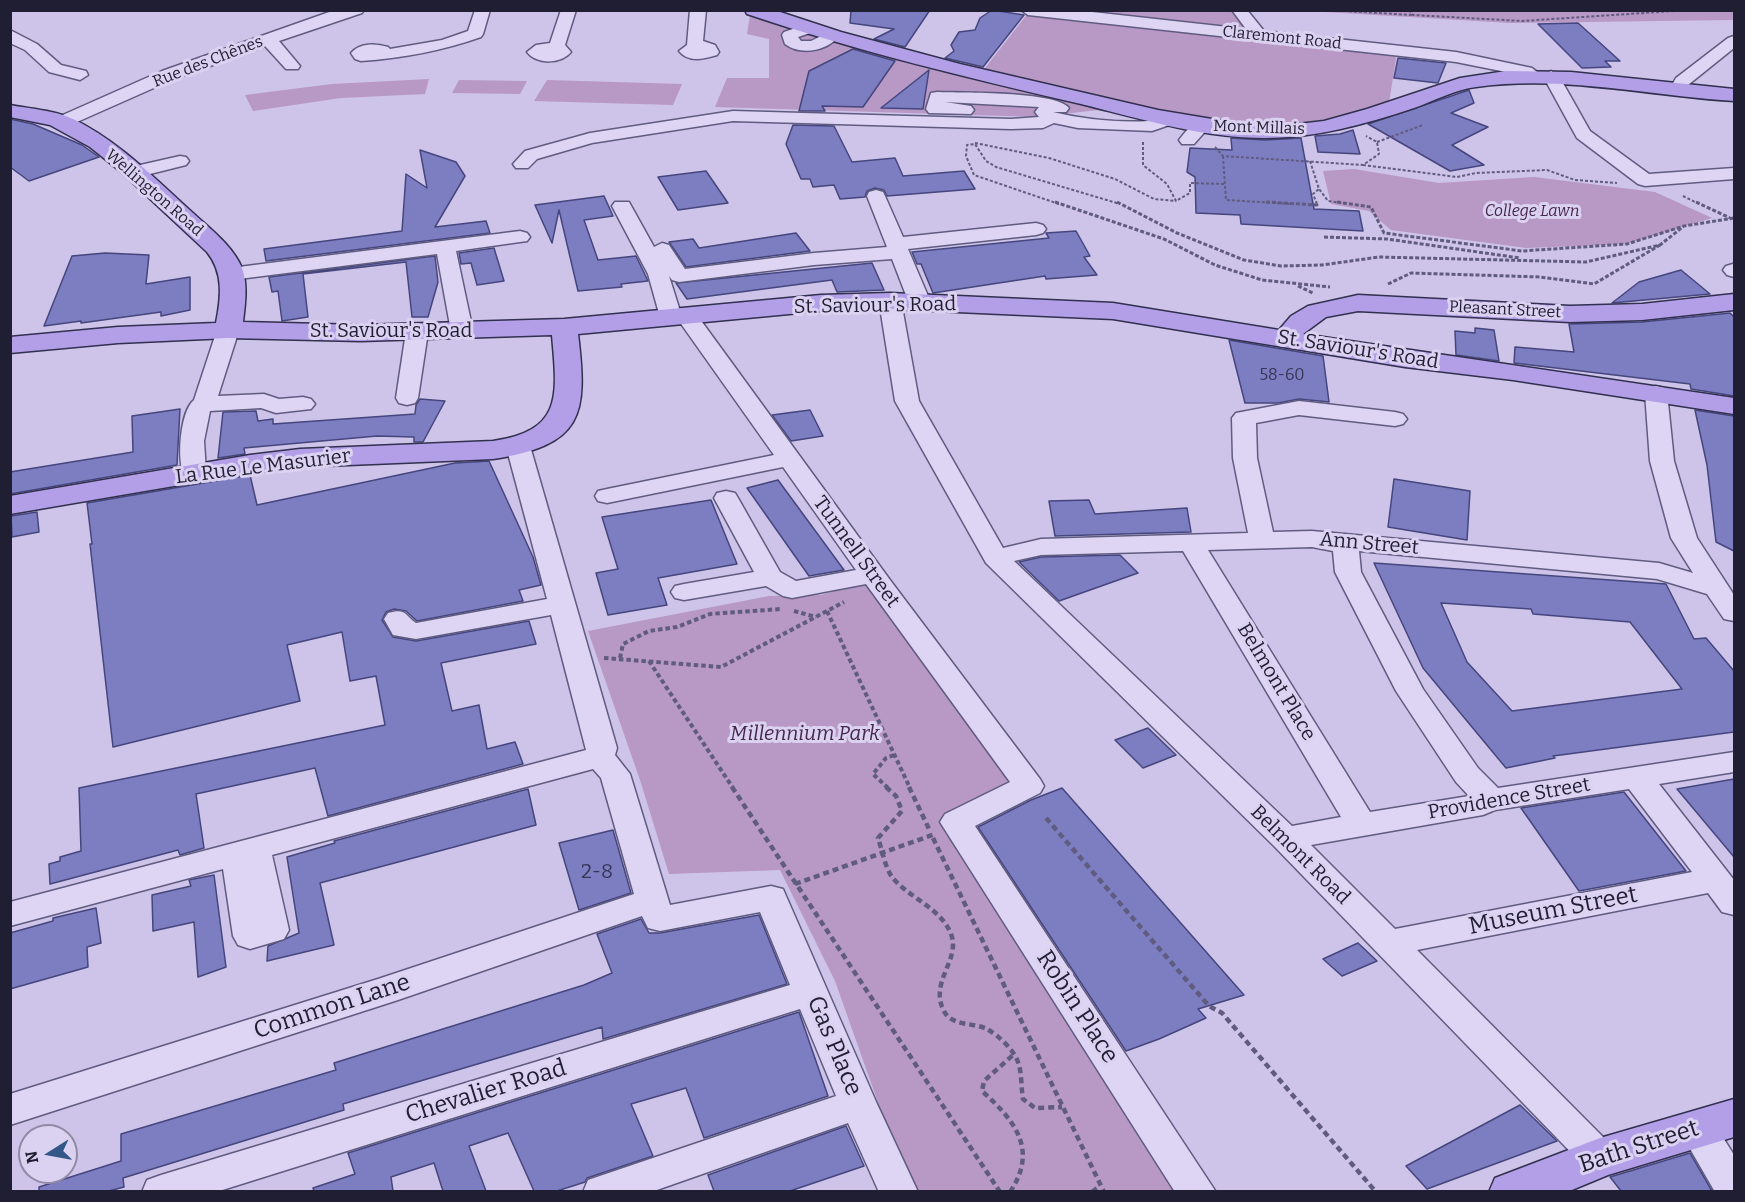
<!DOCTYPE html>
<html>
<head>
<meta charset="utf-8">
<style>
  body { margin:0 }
  #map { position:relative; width:1745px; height:1202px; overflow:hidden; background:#cec3e8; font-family:Bitter,serif }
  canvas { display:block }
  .frame { position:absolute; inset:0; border:12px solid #201e32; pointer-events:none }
  .north { position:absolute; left:18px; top:1124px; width:60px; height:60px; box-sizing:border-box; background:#dbd2f1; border:2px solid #908aa5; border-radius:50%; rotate:259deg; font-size:16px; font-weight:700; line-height:24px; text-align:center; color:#201e32 }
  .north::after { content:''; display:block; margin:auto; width:21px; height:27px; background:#335788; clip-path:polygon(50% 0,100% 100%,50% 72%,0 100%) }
</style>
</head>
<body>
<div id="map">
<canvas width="1745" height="1202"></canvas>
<div class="frame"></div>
<div class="north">N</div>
</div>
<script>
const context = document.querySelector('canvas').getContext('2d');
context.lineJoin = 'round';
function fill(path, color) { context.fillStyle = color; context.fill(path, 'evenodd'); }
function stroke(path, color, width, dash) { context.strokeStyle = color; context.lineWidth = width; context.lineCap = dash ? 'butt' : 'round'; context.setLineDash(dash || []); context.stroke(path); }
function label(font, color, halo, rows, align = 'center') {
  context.font = font + ' Bitter,serif'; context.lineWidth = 6; context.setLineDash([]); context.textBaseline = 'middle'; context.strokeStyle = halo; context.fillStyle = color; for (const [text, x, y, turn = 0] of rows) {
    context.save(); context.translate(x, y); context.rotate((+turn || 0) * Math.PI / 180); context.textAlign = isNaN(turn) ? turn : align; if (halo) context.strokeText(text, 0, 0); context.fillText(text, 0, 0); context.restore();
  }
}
const green = new Path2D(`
  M1734 10V20L1510 23 1308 11Z
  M1075 11H1235L1250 30Z
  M1029 12 1397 52 1389 103 1328 121 1295 125 1234 124 1154 110 982 72Z
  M750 15 867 51 1096 105 1098 110 1037 117 715 107 727 78H769V39L747 34Z
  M429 79 425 94 341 98 253 111 245 95 332 84Z
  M459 80 527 81 520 94 452 93Z
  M547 80 682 84 673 105 534 101Z
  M1354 169 1439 183 1534 177 1655 192 1712 218 1627 244 1526 248 1391 230 1369 211 1331 204 1323 171Z
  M866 582 1011 783 941 821 1185 1191H917L892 1142 835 981 780 870 669 874 640 780 588 631 769 596 821 595Z`);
const building = new Path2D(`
  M851 10H930L905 47 874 39 894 29 850 23Z
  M992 10 1024 15 983 67 945 58 954 51 951 45 959 32 975 30 980 18Z
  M1578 23 1620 61H1605L1611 67 1582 68 1538 24Z
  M853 49 895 61 863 107 822 106 825 111H799L809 71Z
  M1398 58 1446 63 1438 83 1394 78Z
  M929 70 923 109 881 108Z
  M1469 90 1474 103 1451 113 1488 127 1452 145 1484 165 1450 171 1368 124Z
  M10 119 33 124 82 145 99 157 29 181 10 167Z
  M793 125 834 126 852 162 895 158 903 176 964 171 975 189 887 196 884 190 875 188 867 191 865 197 840 199 834 185 813 187 810 179H801L786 144Z
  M1353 130 1360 154 1318 152 1315 136 1340 134Z
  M1231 138 1265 140 1301 138 1314 209 1359 211 1363 231 1241 224 1240 215 1196 213 1195 177 1187 172 1190 148 1232 150Z
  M420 150 456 162 465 176 435 227 486 221 490 233 266 261 264 249 402 231 406 174 427 188Z
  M706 171 728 203 678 210 658 177Z
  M604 196 613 216 584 220 598 260 636 256 648 281 621 284 622 287 578 291 559 210 552 243 535 205Z
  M1076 231 1090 256 1084 257 1097 275 1046 279 1045 276 933 293 921 264H917L912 252 1049 238 1046 233Z
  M796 233 810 251 686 267 669 242 693 239 699 248Z
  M494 248 504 281 477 285 471 263 461 264 459 253Z
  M105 253 149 255 146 284 190 277V310L161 316V312L81 323V321L44 326 72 256Z
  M435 256 438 282 428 317H412L406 262 303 274 308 317 282 321 278 291 272 292 269 277Z
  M872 263 884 290 837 292 832 280 687 299 676 283Z
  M1681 270 1710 294 1612 303 1639 282Z
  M1730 313 1734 317V396L1691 389 1690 384 1514 363 1515 347 1574 352 1569 324 1642 322Z
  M1475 328 1494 330 1499 361 1456 355 1455 331 1475 333Z
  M1229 340 1323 356 1329 402 1299 399 1278 403H1245Z
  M420 399 445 401 423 442H414V437L377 436 244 448 245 454 218 458 223 412 256 411 258 421 273 419V424L415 414 416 405Z
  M180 409 177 465 10 494V472L133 452 132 416Z
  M810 410 823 436 791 441 772 415Z
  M1695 410 1734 416V551L1716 542 1707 465Z
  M489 461 533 557 541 585 519 590 523 601 417 621 406 611 394 609 386 612 382 620 393 637 416 641 529 621 536 644 441 663 452 711 479 705 487 749 515 742 523 764 328 816 315 768 196 794 204 848 180 855 178 850 50 884 49 864 60 861V857L81 851 79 788 385 725 376 676 350 681 342 632 287 645 300 701 113 747 90 544H92L87 503 250 475 257 505 455 463Z
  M1394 479 1470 491 1467 540 1388 527Z
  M778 480 844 570 809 576 747 488Z
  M711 500 737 564 658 578 667 605 608 615 596 573 618 569 602 517Z
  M1089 500 1095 514 1187 508 1191 532 1055 536 1049 501Z
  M37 512 39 532 12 537 11 516Z
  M1120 555 1138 573 1059 601 1019 562 1041 557Z
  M1374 563 1666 584 1694 639 1706 638 1734 671V732L1553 756 1555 758 1506 768 1423 668ZM1441 603 1531 609 1533 614 1630 622 1682 689 1512 711 1467 662Z
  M1148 728 1176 755 1143 768 1115 740Z
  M1734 779V857L1677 789Z
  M1062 788 1244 995 1198 1009 1206 1018 1159 1039 1126 1051 978 827 1031 800Z
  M528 789 536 825 320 883 334 945 267 961 268 946 299 933 287 857 335 843 334 841Z
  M1624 792 1686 871 1579 891 1521 808Z
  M613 830 631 893 579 910 559 843Z
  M214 875 226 967 198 977 194 922 153 931 152 895 191 886 189 880Z
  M96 908 101 943 87 947 88 967 10 989V933L53 921V918Z
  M759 915 787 984 603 1039 602 1027 343 1104 344 1110 123 1178 124 1187 109 1191H39V1187L121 1161V1134L336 1070 334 1063 584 985 612 973 597 934 641 919 649 933H660Z
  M1358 943 1377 961 1342 976 1323 959Z
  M799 1012 828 1096 704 1138 686 1088 631 1104 653 1156 587 1178 585 1182 557 1191H534L508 1133 469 1146 486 1191H443L434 1163 391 1177 393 1191H314L313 1188 355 1174 348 1153Z
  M1520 1105 1557 1141 1427 1189 1406 1166Z
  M846 1126 864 1166 790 1191H714L708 1175Z
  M1690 1153 1712 1191H1621L1610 1177Z`);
const pathFar3 = new Path2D(`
  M1329 10 1412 15
  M1409 10 1413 15 1522 21 1689 10
  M1143 142V165L1167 184 1176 201 1190 193V183L1225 184
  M1377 142 1423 125
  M975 143 1049 158 1115 179 1154 199 1176 201
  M1215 147 1223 156 1363 165 1379 154 1377 142 1366 136
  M1223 156 1226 200 1294 204
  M1310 161 1319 189 1328 201 1348 204
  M1363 165 1457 177 1476 173 1547 170 1575 180 1617 183
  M1683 196 1699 204
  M1059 204 974 175 966 156 967 145 975 144 986 161 996 167 1120 204
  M1317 204 1313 194 1319 189`);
const pathFar2 = new Path2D(`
  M1055 202 1164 239 1215 265 1262 280 1330 287
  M1117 202 1177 233 1244 260 1281 266 1322 265 1379 257 1586 262 1660 245 1684 226
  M1266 202 1317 205 1316 202
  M1337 202 1371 207 1384 233 1522 251 1627 244 1684 226 1734 218
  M1696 202 1730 218
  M1324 237 1387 239 1520 258
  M1388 284 1411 273 1540 277 1594 284 1660 245
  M1298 286 1313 293`);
const pathFar1 = new Path2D(`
  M794 611 816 617
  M827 611 910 788
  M604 658 721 667 844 602
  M620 658 623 644 649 631 677 627 710 614 781 609
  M649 661 733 788
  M888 788 873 774 886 758 894 755`);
const path = new Path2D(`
  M732 787 1000 1192
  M886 787 896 796 902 811 878 838C882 850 885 867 892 877 909 898 941 908 951 934 961 959 930 981 943 1009 950 1027 973 1022 987 1029 998 1035 1014 1050 1018 1062 1022 1073 1021 1088 1023 1099L1035 1108 1062 1107
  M909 787 930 831
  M1046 818 1209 1006 1222 1013 1376 1192
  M933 838 1104 1192
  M795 884 935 834
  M1010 1192C1039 1149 1014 1120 982 1091L984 1081 1013 1055
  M1092 1192 1100 1186`);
const minor = new Path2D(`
  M335 10H364L362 13 279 41 300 66 298 69H286L265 46 174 79 68 126H56L53 122 56 118 162 71Z
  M475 10H490L483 34 481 37C441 51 403 58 361 61L355 59 351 53C360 43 375 43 388 47L390 49 442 40 468 31Z
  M561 10H576L565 45 571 52C561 64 537 65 527 52L536 45 550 43Z
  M690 10H706L703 41 715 45 719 52 717 55C703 59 689 63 679 51L687 45Z
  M1021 10H1074L1246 29 1232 10H1247L1264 31 1456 52 1532 68 1542 76 1534 81 1521 75 1456 62 1028 15Z
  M807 24 815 29 813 32 798 37 801 41H811L831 31 839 36C827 51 801 56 785 44L782 35 784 32Z
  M10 30 37 44 61 65 86 71 88 75 80 80 49 72 25 50 10 43Z
  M1734 36V48L1688 85 1683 94H1671L1669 90 1676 78 1728 38Z
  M1551 71 1559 76 1590 131 1649 174 1734 168V179L1645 186 1638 184 1577 138 1543 76Z
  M937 92C961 93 1056 91 1069 108L1066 112H1053C1082 119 1119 123 1148 121 1158 120 1164 113 1175 115L1178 119 1175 123 1152 131 1078 128 1054 123 1043 128 1011 129 733 121 592 143 537 159 528 168H516L513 164 525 151 590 133 733 111 1011 119 1039 117 1035 112 1039 107 945 102 971 106 974 110 971 114 929 113 926 109 931 93Z
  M1201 121 1207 122 1210 126 1194 144H1182L1179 140C1185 132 1192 123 1201 121Z
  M180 156 186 157 189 161 186 165 134 178 127 176 125 172 127 168Z
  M876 190 883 192 885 196 903 237 1036 223 1043 225 1046 229 1043 233 1036 235 908 249 931 303 927 307 920 309 913 307 909 303 892 259 814 265 679 282 672 280 669 276 680 311H694L890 580 1040 779 1044 786 1040 793 975 826 1216 1192H1175L940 822 945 814 1010 782 866 584 792 598 783 596 766 586 684 600 675 598 671 592 675 586 684 584 754 572 714 498 717 493 726 491 735 493 738 498 780 572 796 581 856 570 783 467 607 503 598 501 595 496 598 491 607 489 774 455 679 321 671 323 663 322 660 317 648 274 612 206 615 202H629L654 247 662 243 669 245 685 269 814 253 887 247 867 196 869 192Z
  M520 231 527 233 530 237 527 241 456 251 473 331 470 336 462 337 454 336 451 331 437 254 231 280 224 278 221 274 224 270 231 268Z
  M1733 264H1734V277L1727 275 1723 270 1726 266Z
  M890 295 897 297 901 301 919 401 1003 548 1041 539 1248 533 1233 458 1232 418 1236 413 1299 401 1395 412 1403 414 1407 419 1403 424 1395 426 1299 415 1256 423 1257 458 1273 532 1312 531 1659 563 1693 573 1671 538 1650 461 1645 393 1648 388 1656 386 1664 388 1667 393 1674 461 1697 538 1734 595V621L1724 619 1707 594 1657 579 1359 551 1361 572 1423 689 1478 768 1498 788 1734 752V772L1659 784 1734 880V915L1722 912 1708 893 1417 950 1613 1147 1619 1158 1613 1169 1600 1174 1587 1169 1274 846 986 563 895 401 879 301 883 297ZM1312 547 1333 551 1335 572 1396 691 1456 782 1469 796 1370 812 1208 550ZM1183 551 1341 817 1292 826 1014 561 1041 555ZM1629 789 1692 872 1395 929 1311 845 1483 815 1495 810Z
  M228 324 236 325 239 330 218 396 264 394 279 399 303 397 311 399 315 404 311 409 276 413 261 408 210 411 204 441 206 472 203 477 194 479 185 477C176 463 180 411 194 400L217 330 220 325Z
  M417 326 425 327 428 332 418 398 415 403 407 405 399 403 396 398 406 332 409 327Z
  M518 439 526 441 530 446 617 748 615 755 630 774 670 905 771 886 783 889 877 1104 918 1192H879L848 1123 651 1192H583L588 1180 836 1096 800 1009 216 1192H142L147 1180 161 1175 790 985 760 912 660 931 648 928 642 916 398 1000 10 1125V1094L378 979 634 894 601 778 593 769 272 855 289 930 284 939 250 949 238 945 233 936 223 869 10 926V902L586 750 551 615 416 639 393 635 384 619 388 613C407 608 404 615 416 623L547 599 506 446 510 441Z
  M1697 1112 1710 1117 1734 1155V1192H1715L1678 1128 1684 1117Z`);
const major = new Path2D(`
  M745 10H774L841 32 960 64 1158 110 1236 123 1289 125 1324 121 1367 109 1460 78 1506 71 1571 72 1734 89V101C1648 96 1564 75 1476 87 1456 89 1434 101 1414 108 1365 124 1317 138 1265 138 1203 138 1141 119 1081 104 968 78 857 51 747 14Z
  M10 105C31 109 54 110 73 119 119 141 155 179 193 213 210 229 232 245 242 268 248 285 245 305 243 322L361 325 564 319 821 295 890 293 1113 303 1279 330 1291 316 1308 306 1358 295 1570 306 1642 304 1734 294V310L1642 320 1570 322 1358 311 1326 317 1303 334 1734 398V414L1513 380 1405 367 1113 319 890 309 821 311 578 334C588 416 583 445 493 459L300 467 250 473 10 514V496L250 455 300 449 493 441C564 431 557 394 552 335L361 341 228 338 118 343 10 353V337L118 327 216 323C221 298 224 273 207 252L120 171 90 147 50 125 10 117Z
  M1734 1099V1137L1608 1175 1567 1192H1489L1495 1178 1600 1138Z`);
const farStreetnames = [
  ["Claremont Road",1282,38,6],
  ["Rue des Chênes",208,62,-21],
  ["Mont Millais",1259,128,2],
  ["Wellington Road",154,193,41],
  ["Pleasant Street",1505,310,3]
];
const farParknames = [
  ["College Lawn",1532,212]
];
const numberNames = [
  ["58-60",1282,376]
];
const streetNames = [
  ["St. Saviour's Road",875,306,-1],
  ["St. Saviour's Road",391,331],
  ["St. Saviour's Road",1358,350,9],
  ["La Rue Le Masurier",263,467,-7],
  ["Ann Street",1369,544,5],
  ["Tunnell Street",856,552,54],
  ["Belmont Place",1276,682,59],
  ["Providence Street",1509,799,-10],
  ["Belmont Road",1300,855,45]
];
const parkNames = [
  ["Millennium Park",805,734]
];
const nearNumbernames = [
  ["2-8",597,872]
];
const nearStreetnames = [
  ["Museum Street",1553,911,-11],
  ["Common Lane",332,1007,-18],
  ["Robin Place",1077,1007,57],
  ["Gas Place",834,1046,67],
  ["Chevalier Road",486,1092,-17],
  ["Bath Street",1639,1147,-18]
];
fill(green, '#b898c5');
fill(building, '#7d7dc2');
stroke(building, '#45467d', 1.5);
stroke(minor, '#605c80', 3);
stroke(major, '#31304e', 3);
stroke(pathFar3, '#605c80', 2, [3, 2]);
stroke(pathFar2, '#605c80', 3, [4, 2]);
stroke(pathFar1, '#605c80', 4, [4.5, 3]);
stroke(path, '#605c80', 4.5, [6, 4]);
fill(minor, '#ded5f4');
fill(major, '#b39fe8');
label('16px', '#201e32', '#dbd2f1', farStreetnames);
label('italic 16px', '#46274c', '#dbd2f1', farParknames);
label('16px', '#373656', null, numberNames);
label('20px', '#201e32', '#dbd2f1', streetNames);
label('italic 20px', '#46274c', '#dbd2f1', parkNames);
label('20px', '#373656', null, nearNumbernames);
label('24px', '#201e32', '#dbd2f1', nearStreetnames);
</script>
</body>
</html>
